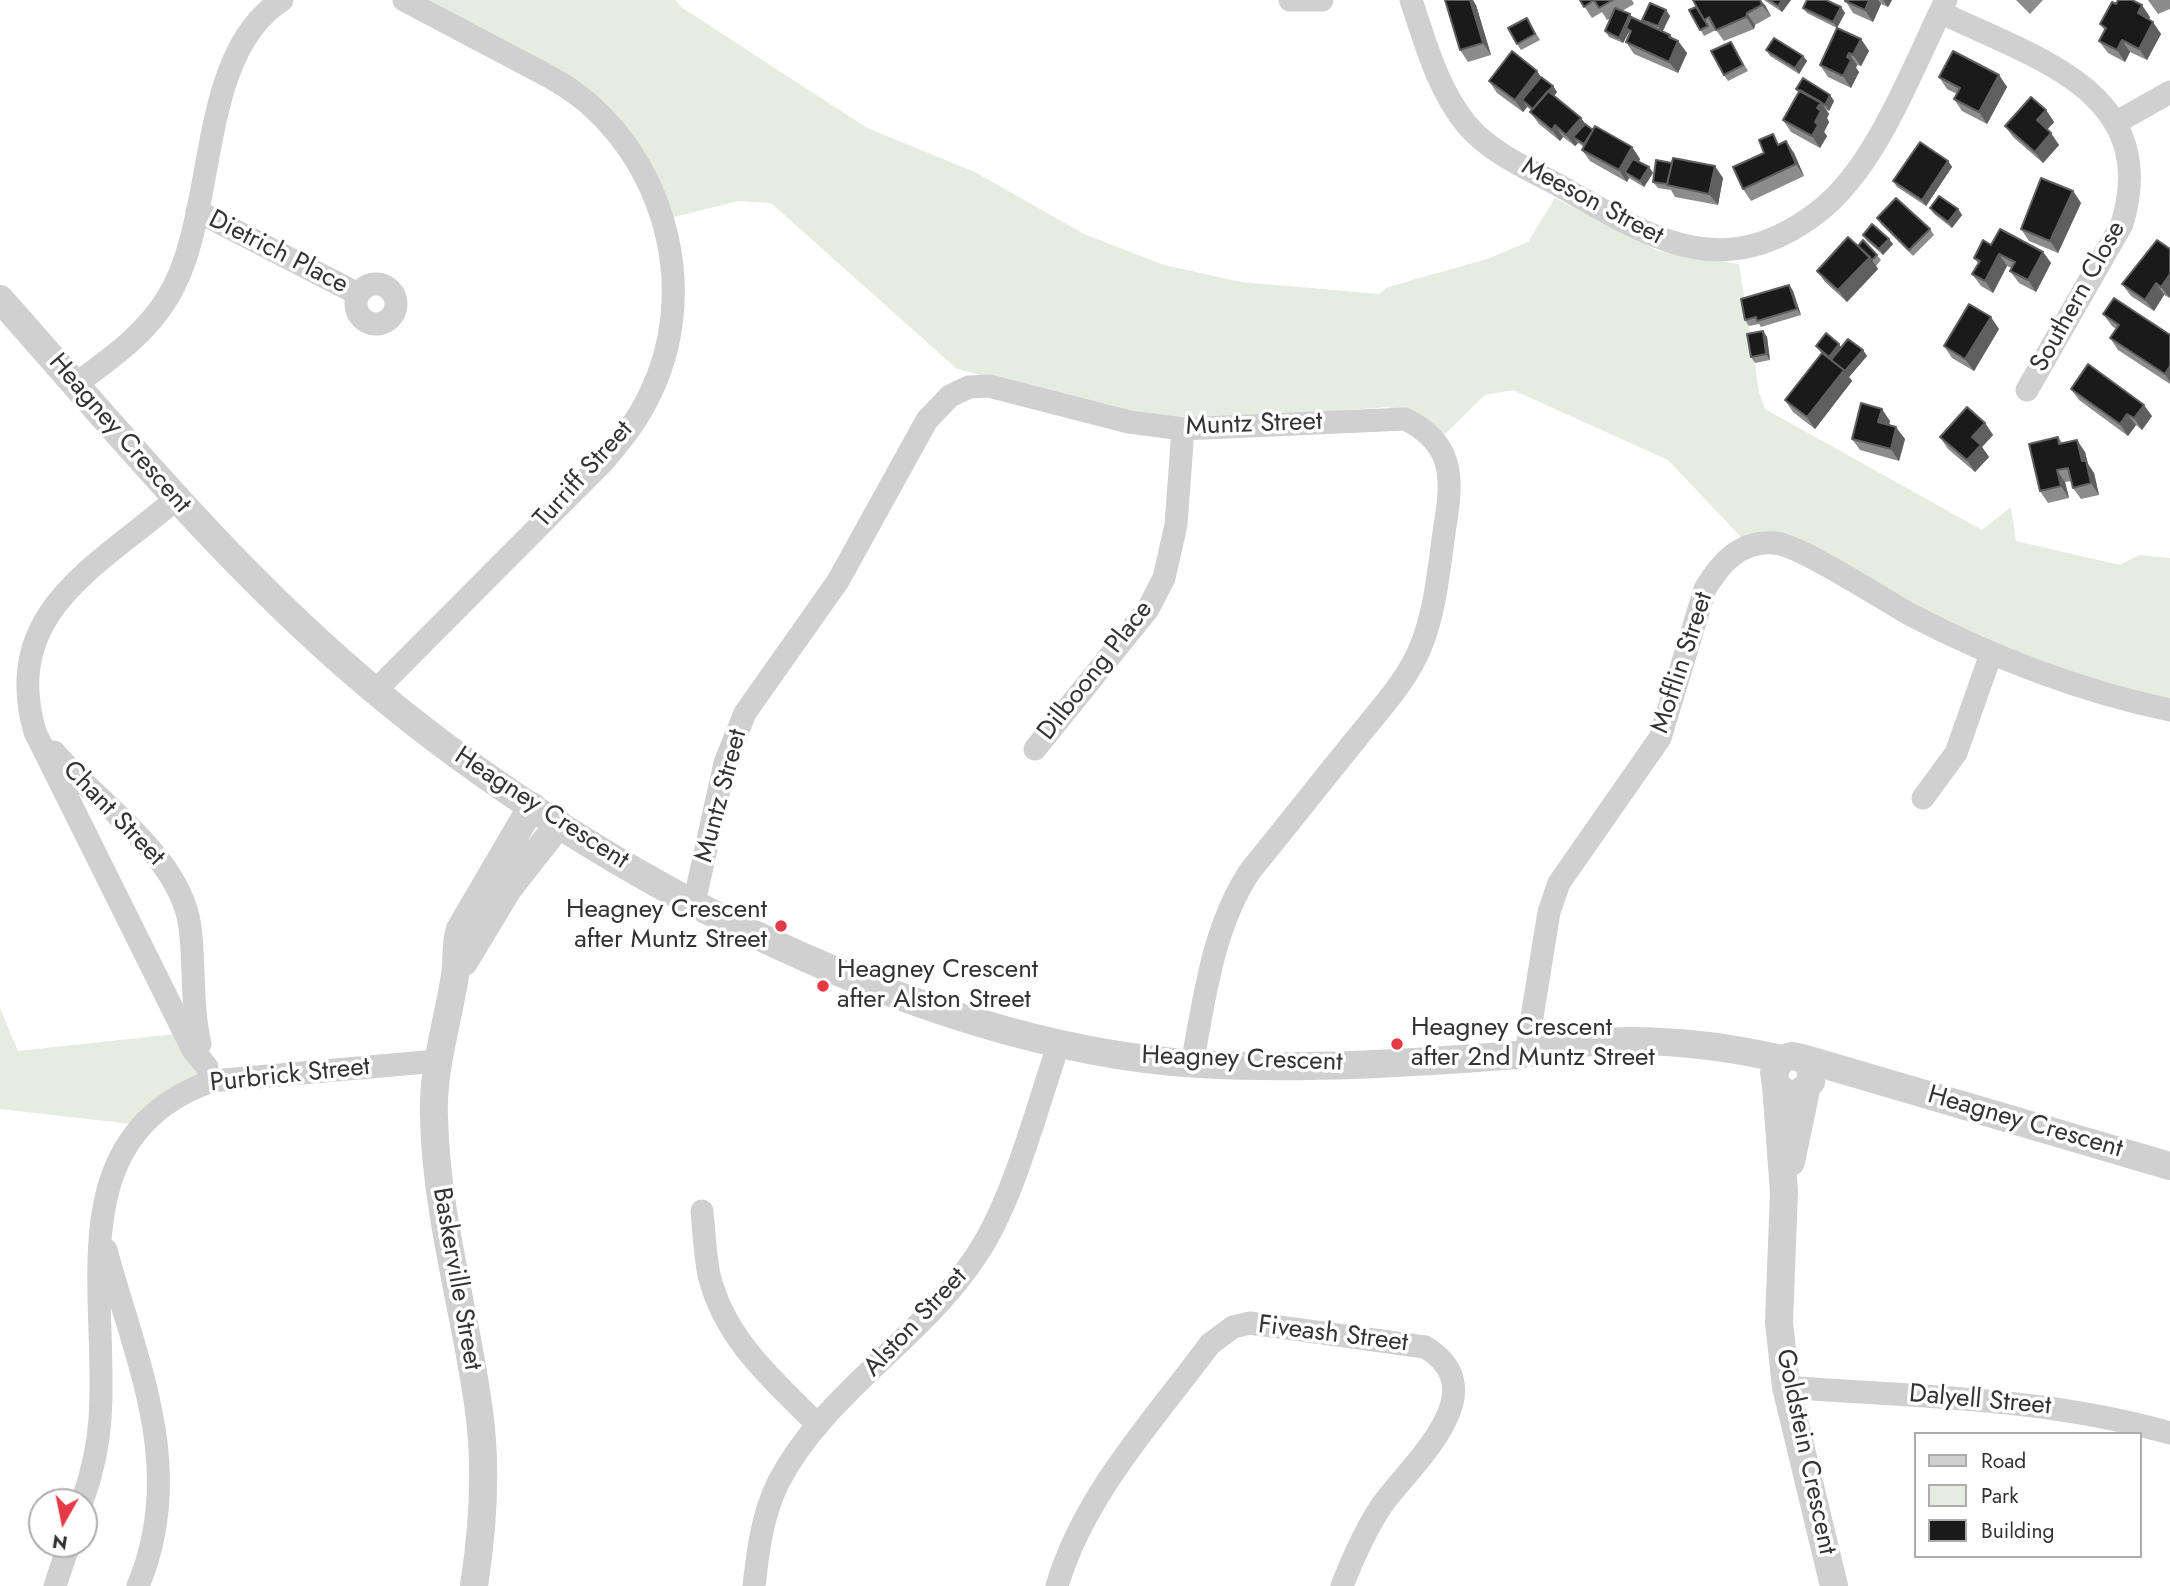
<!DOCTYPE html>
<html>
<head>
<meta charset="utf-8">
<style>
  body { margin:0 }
  #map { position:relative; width:2170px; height:1586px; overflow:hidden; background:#fff; font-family:Jost,sans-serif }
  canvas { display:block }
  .legend { position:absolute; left:1914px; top:1432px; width:228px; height:126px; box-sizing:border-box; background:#fff; border:2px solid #adadad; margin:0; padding:9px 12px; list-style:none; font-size:21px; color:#333 }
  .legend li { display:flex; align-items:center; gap:14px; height:35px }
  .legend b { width:35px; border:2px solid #adadad }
  .north { position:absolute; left:28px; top:1488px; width:70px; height:70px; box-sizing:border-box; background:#fff; border:2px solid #adadad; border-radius:50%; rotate:189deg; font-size:19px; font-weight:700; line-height:28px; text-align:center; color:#333 }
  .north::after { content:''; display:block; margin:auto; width:24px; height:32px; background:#e63946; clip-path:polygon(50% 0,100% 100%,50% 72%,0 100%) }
</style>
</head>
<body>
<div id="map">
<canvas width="2170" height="1586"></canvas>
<ul class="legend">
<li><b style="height:9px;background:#d0d0d0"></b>Road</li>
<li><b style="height:19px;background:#e6ecdf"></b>Park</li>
<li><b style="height:19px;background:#1a1a1a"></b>Building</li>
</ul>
<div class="north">N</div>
</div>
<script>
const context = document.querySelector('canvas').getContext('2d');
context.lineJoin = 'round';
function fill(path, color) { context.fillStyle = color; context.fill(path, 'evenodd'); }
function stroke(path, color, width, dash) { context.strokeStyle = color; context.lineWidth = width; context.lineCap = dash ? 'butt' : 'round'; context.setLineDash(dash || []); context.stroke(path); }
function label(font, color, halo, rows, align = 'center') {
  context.font = font + ' Jost,sans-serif'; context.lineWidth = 7; context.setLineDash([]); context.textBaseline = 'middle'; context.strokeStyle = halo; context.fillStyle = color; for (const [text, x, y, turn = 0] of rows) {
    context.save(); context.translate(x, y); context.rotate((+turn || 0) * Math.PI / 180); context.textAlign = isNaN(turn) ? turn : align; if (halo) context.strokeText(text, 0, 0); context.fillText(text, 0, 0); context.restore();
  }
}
const green = new Path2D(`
  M424 0H675L681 7 867 128 975 172 1084 234 1164 265 1241 282 1379 294 1388 287 1487 259 1528 242 1555 198 1658 251 1739 264 1759 392 1765 409 1982 530 2011 507 2016 541 2120 565 2139 555 2170 558V699L2104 685 1993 645 1766 532 1741 537 1668 460 1513 390 1485 395 1444 435 1413 413 1387 407 1210 421 1170 417 1118 410 957 369 771 203 738 201 674 217 663 188 645 155Z
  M0 1008 18 1051 185 1033 212 1081 141 1125 0 1109Z`);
const minor = new Path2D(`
  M1290 0H1322
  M1411 0C1426 44 1437 88 1467 125 1491 153 1528 169 1560 186 1650 237 1721 286 1818 212 1877 167 1913 66 1946 0
  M1940 12C2034 58 2162 91 2122 224L2027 390
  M2117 122 2170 92
  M197 211 358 294
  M356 304a20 20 0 1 1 40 0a20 20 0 1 1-40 0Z
  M76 384C110 359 146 334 168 297 219 213 195 56 282 0
  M176 499C99 566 0 611 35 732L193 1050 207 1067
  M375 691 602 463C621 441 638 420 650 394 698 296 669 174 589 104 566 84 539 71 512 57 476 38 440 19 404 0
  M1035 749 1148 609 1164 578 1176 525 1183 429
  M54 752C98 803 181 857 190 927 195 967 191 1005 200 1044
  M1923 798 1956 753 1991 654
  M694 903 725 763 745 713 838 581 927 420 950 396 969 387 989 386 1129 422 1183 429 1405 419C1454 443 1453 478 1445 526 1439 566 1436 609 1421 646 1407 681 1380 709 1357 738 1321 782 1286 827 1250 871 1212 929 1205 997 1192 1064
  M1526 1054 1549 912 1559 883 1660 738 1705 589C1721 562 1741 540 1775 543 1800 545 1884 600 1911 615 1994 658 2079 691 2170 710
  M702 1211C704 1232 705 1255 709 1275 725 1340 773 1380 818 1425
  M106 1250C137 1364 187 1469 138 1586
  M1786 1387C1916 1397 2044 1397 2170 1433
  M82 1502C92 1474 98 1449 100 1419 109 1294 58 1136 212 1081L437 1061
  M55 1586 69 1544
  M754 1586C758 1551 762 1516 778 1483 824 1393 921 1340 976 1256 1013 1202 1037 1107 1059 1043
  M1057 1586C1084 1494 1154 1420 1210 1344L1233 1327 1250 1323 1425 1347C1498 1391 1412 1463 1382 1505 1365 1530 1353 1558 1342 1586`);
const tertiary = new Path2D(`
  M0 299C114 427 223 560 353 672 567 858 912 1047 1199 1064 1304 1070 1411 1063 1517 1055 1534 1053 1550 1046 1567 1044 1638 1037 1713 1043 1781 1059
  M464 962 508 889 559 824
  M1802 1058 1811 1068V1082L1800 1093 1787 1094 1776 1085 1774 1072 1781 1059 1792 1056 1802 1058 2170 1166
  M1776 1085 1784 1192 1779 1322 1786 1387 1834 1586
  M1791 1162 1806 1090
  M474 1586C483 1528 487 1469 479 1411 466 1313 436 1216 434 1117 432 1068 448 1023 455 975 458 957 454 950 460 929L532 806`);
const wall = new Path2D(`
  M1580 0H1632L1634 4 1622 11 1632 17 1645 23 1642 20 1666 10 1670 16 1663 31 1670 35 1673 39 1678 41 1687 53 1678 73 1634 54 1626 42 1630 33 1629 32 1623 43 1609 37 1605 31 1611 18 1607 20 1602 12 1592 18Z
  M1761 0 1771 16 1755 25 1754 29 1724 41 1716 30 1704 36 1689 10Z
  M1764 0H1791L1782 12Z
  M1845 0H1892L1888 7 1881 4 1873 22 1853 13Z
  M2016 0H2043L2030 14Z
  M2148 0H2170V9L2158 14Z
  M1476 5 1491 55 1468 62 1460 50Z
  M1841 7 1845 13 1837 28 1807 13 1803 8Z
  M2150 17 2149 20 2161 34 2147 60 2130 52 2125 62 2108 53 2099 41 2105 31 2100 24Z
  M1527 18 1540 40 1521 50 1517 44Z
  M1861 39 1869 51 1861 66 1857 65 1856 68 1859 72 1851 88 1828 77 1820 65Z
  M1731 42 1748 71 1728 81 1724 75Z
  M1766 50 1803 56 1807 61 1799 74 1770 56Z
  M1537 71 1541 77 1553 86 1557 92 1554 96 1581 118 1585 124 1593 130 1632 147 1640 159 1639 162 1649 167 1653 173 1644 187 1629 178 1627 182 1590 161 1582 150 1584 147 1578 143 1575 146 1563 137 1560 141 1539 124 1530 112 1532 111 1527 107 1523 112 1497 93 1489 81Z
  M1999 75 2007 87 1987 124 1962 111 1954 99 1957 94 1947 89 1939 77Z
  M1796 89 1830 95 1834 101 1829 111 1826 109 1829 114 1827 118 1829 122 1824 132 1827 136 1820 148 1791 132 1783 120 1799 92Z
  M2046 110 2054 122 2047 130 2059 145 2043 163 2013 137 2005 126Z
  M1780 144 1794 153 1804 176 1751 201 1743 189 1764 153Z
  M1948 161 1952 167 1926 206 1897 187 1893 181Z
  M1723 178 1718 205 1675 197 1671 190 1658 188 1653 182Z
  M2073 191 2081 203 2058 253 2029 241 2021 229Z
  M1930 208 1958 209 1962 215 1952 228 1934 214Z
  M1877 218 1930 229 1934 235 1913 256 1881 224Z
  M1863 235 1893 244 1883 255 1867 241Z
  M2157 240 2170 298 2164 295 2154 311 2131 296 2122 284Z
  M1991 245 2043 252 2051 263 2036 292 2019 283 2010 271 2012 268 2007 266 1993 293 1981 286 1972 274 1978 263 1974 258Z
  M1858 246 1877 255 1881 260 1876 266 1878 269 1847 302 1825 282 1817 271Z
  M1789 285 1793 291 1801 315 1761 327 1759 324 1749 326 1745 320Z
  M2103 314 2170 335V384L2118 350 2110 338 2116 329 2112 326Z
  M1999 329 1974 371 1952 358 1944 346Z
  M1763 331 1767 337 1770 360 1755 363 1751 357Z
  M1816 346 1863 350 1867 356 1849 377 1852 381 1815 429 1793 412 1785 400 1822 354Z
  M2071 389 2152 416 2142 430 2136 425 2128 436 2079 400Z
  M1890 421 1889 425 1905 439 1899 461 1860 450 1852 439Z
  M1985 423 1993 435 1982 447 1989 457 1975 472 1948 449 1940 437Z
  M2058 437 2062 443 2085 452 2088 464 2094 473 2099 495 2081 499 2073 488 2071 481 2065 482 2069 498 2048 503 2040 491Z`);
const shadedWall = new Path2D(`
  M1470 0H1473L1476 5 1491 55 1483 43Z
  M1760 0 1765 5 1771 16 1762 5Z
  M1782 0H1791L1782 12 1778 6Z
  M1869 0H1878L1881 4 1873 22 1865 10Z
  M1883 0H1892L1888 7Z
  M2142 5 2150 17 2146 25 2138 13Z
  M1841 7 1845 13 1837 28 1833 22Z
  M1666 10 1670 16 1662 32 1658 26Z
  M1747 13 1755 25 1754 29 1746 17Z
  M1630 14 1634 20 1626 28 1629 32 1623 43 1619 38Z
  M2153 22 2161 34 2147 60 2139 49Z
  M1670 35 1677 44 1678 41 1687 53 1678 73 1669 62V37Z
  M1861 39 1869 51 1861 66 1853 55Z
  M2122 40 2130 52 2125 62 2117 50Z
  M1849 53 1857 65 1856 68 1859 72 1851 88 1843 76 1847 57Z
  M1803 56 1807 61 1799 74 1795 68Z
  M1537 71 1545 83 1522 100 1527 107 1523 112 1515 100Z
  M1999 75 2007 87 1987 124 1979 112Z
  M1553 86 1557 92 1538 116 1534 110Z
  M1830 95 1834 101 1829 111 1825 105Z
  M1821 102 1829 114 1827 118 1829 122 1824 132 1827 136 1820 148 1812 136 1817 108Z
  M2046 110 2054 122 2045 132 2037 120Z
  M1581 118 1589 129 1573 137 1578 143 1575 146 1566 135Z
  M1555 125 1563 137 1560 141 1552 130Z
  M2051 133 2059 145 2043 163 2035 152Z
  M1786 141 1794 153 1804 176 1796 164Z
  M1632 147 1640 159 1631 176 1625 172 1629 178 1627 182 1619 170Z
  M1948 161 1952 167 1926 206 1922 200Z
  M1715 166 1723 178 1718 205 1709 194Z
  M1649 167 1653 173 1644 187 1640 181Z
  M2073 191 2081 203 2058 253 2050 241Z
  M1958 209 1962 215 1952 228 1948 222Z
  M1889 239 1893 244 1883 255 1879 249Z
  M2043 252 2051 263 2036 292 2028 280Z
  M1999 254 2007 266 1993 293 1985 281Z
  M1870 257 1878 269 1847 302 1838 290Z
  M2170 274V298L2161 287Z
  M2156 283 2164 295 2154 311 2145 300Z
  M1789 285 1793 291 1801 315 1797 309Z
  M1991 317 1999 329 1974 371 1965 359Z
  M1763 331 1767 337 1770 360 1766 354Z
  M1839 344 1843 350 1833 363 1829 357Z
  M1863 350 1867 356 1849 377 1852 381 1815 429 1807 417 1844 370Z
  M2170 366V382L2165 374Z
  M2144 405 2152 416 2142 430 2134 418Z
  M1882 409 1890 421 1887 434 1878 422Z
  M2127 414 2136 425 2128 436 2120 424Z
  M1985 423 1993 435 1982 447 1989 457 1975 472 1967 460 1972 437Z
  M1896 427 1905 439 1899 461 1891 449Z
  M2077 440 2085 452 2088 464 2094 473 2099 495 2091 483 2082 461Z
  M2057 470 2065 482 2069 498 2061 486Z`);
const building = new Path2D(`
  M1445 0H1470L1483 43 1460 50Z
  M1580 0H1613L1599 8 1594 0 1584 7Z
  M1693 0H1760L1762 5 1747 13 1746 17 1716 30 1709 17 1704 20Z
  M1769 0H1782L1778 6Z
  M1807 0H1826L1841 7 1833 22 1803 8Z
  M1845 0H1869L1865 10 1845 1Z
  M2118 0H2132L2142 5 2138 13 2153 22 2139 49 2122 40 2117 50 2099 41 2106 28 2100 24 2112 2 2116 4Z
  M1650 3 1666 10 1658 26 1642 20Z
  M1696 7 1708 26 1700 30 1689 10Z
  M1615 8 1630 14 1619 38 1605 31Z
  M1631 17 1670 35 1669 37 1678 41 1669 62 1626 42 1631 31 1626 28Z
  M1527 18 1535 34 1517 44 1508 28Z
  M1837 28 1861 39 1853 55 1849 53 1847 57 1851 60 1843 76 1820 65Z
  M1774 38 1803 56 1795 68 1766 50Z
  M1731 42 1743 65 1724 75 1711 51Z
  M1512 51 1537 71 1515 100 1489 81Z
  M1953 51 1999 75 1979 112 1954 99 1960 88 1939 77Z
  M1541 77 1553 86 1533 109 1522 100Z
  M1803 78 1830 95 1825 105 1796 89Z
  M1800 90 1821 102 1817 108 1821 111 1815 122 1818 125 1812 136 1783 120Z
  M1548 91 1581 118 1566 135 1555 125 1552 130 1530 112Z
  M2031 97 2046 110 2037 120 2051 133 2035 152 2005 126Z
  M1585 124 1593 130 1584 144 1573 137Z
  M1595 126 1632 147 1619 170 1582 150Z
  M1773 134 1778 145 1786 141 1796 164 1743 189 1733 167 1764 153 1759 140Z
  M1920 142 1948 161 1922 200 1893 181Z
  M1673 158 1715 166 1709 194 1667 185Z
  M1633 159 1649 167 1640 181 1625 172Z
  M1656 160 1672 163 1667 184 1653 182Z
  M2041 178 2073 191 2050 241 2021 229Z
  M1939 196 1958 209 1948 222 1930 208Z
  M1896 198 1930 229 1909 250 1877 218Z
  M1872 224 1889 239 1879 249 1863 235Z
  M2000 229 2043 252 2028 280 2010 271 2015 262 1999 254 1985 281 1972 274 1980 261 1974 258 1983 240 1991 245Z
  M1848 237 1870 257 1838 290 1817 271Z
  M1863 240 1877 255 1872 260 1858 246Z
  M2157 240 2170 249V274L2161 287 2156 283 2145 300 2122 284Z
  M1789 285 1797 309 1757 321 1756 317 1745 320 1741 299Z
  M2114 298 2170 335V366L2165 374 2110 338 2119 325 2103 314Z
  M1969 304 1991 317 1965 359 1944 346Z
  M1763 331 1766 354 1751 357 1747 334Z
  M1826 333 1839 344 1829 357 1816 346Z
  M1848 339 1863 350 1845 371 1831 360Z
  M1822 353 1844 370 1807 417 1785 400Z
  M2088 364 2144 405 2134 418 2127 414 2120 424 2071 389Z
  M1861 403 1882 409 1878 422 1896 427 1891 449 1852 439Z
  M1967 407 1985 423 1972 437 1981 445 1967 460 1940 437Z
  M2058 437 2059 444 2077 440 2082 461H2086L2091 483 2073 488 2068 468 2057 470 2061 486 2040 491 2029 444Z`);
const markers = [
  [781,926,7,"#e63946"],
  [823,986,7,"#e63946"],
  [1397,1044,7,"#e63946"]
];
const streetNames = [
  ["Meeson Street",1592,202,28],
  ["Dietrich Place",278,253,27],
  ["Southern Close",2079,297,-61],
  ["Muntz Street",1254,425,-2],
  ["Heagney Crescent",119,434,49],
  ["Turriff Street",584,475,-48],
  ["Mofflin Street",1683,663,-72],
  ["Dilboong Place",1096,671,-52],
  ["Muntz Street",722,796,-75],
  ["Heagney Crescent",541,809,33],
  ["Chant Street",113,814,46],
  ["Heagney Crescent",1242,1060,2],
  ["Purbrick Street",290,1076,-6],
  ["Heagney Crescent",2025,1123,16],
  ["Baskerville Street",456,1279,80],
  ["Alston Street",916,1323,-47],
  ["Fiveash Street",1333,1335,7],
  ["Dalyell Street",1980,1401,5],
  ["Goldstein Crescent",1805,1452,78]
];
const poiNames = [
  ["Heagney Crescent",767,911,"right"],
  ["after Muntz Street",767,941,"right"],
  ["Heagney Crescent",837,971],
  ["after Alston Street",837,1001],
  ["Heagney Crescent",1411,1029],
  ["after 2nd Muntz Street",1411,1059]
];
fill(green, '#e6ecdf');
stroke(minor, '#d0d0d0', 23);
stroke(tertiary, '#d0d0d0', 28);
fill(wall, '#8c8c8c');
fill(shadedWall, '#5f5f5f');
fill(building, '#1a1a1a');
stroke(building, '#5f5f5f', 2);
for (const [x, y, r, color] of markers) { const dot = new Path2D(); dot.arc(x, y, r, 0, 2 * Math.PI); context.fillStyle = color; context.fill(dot); stroke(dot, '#fff', 2.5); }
label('26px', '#333', '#fff', streetNames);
label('26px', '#333', '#fff', poiNames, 'left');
</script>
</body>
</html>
